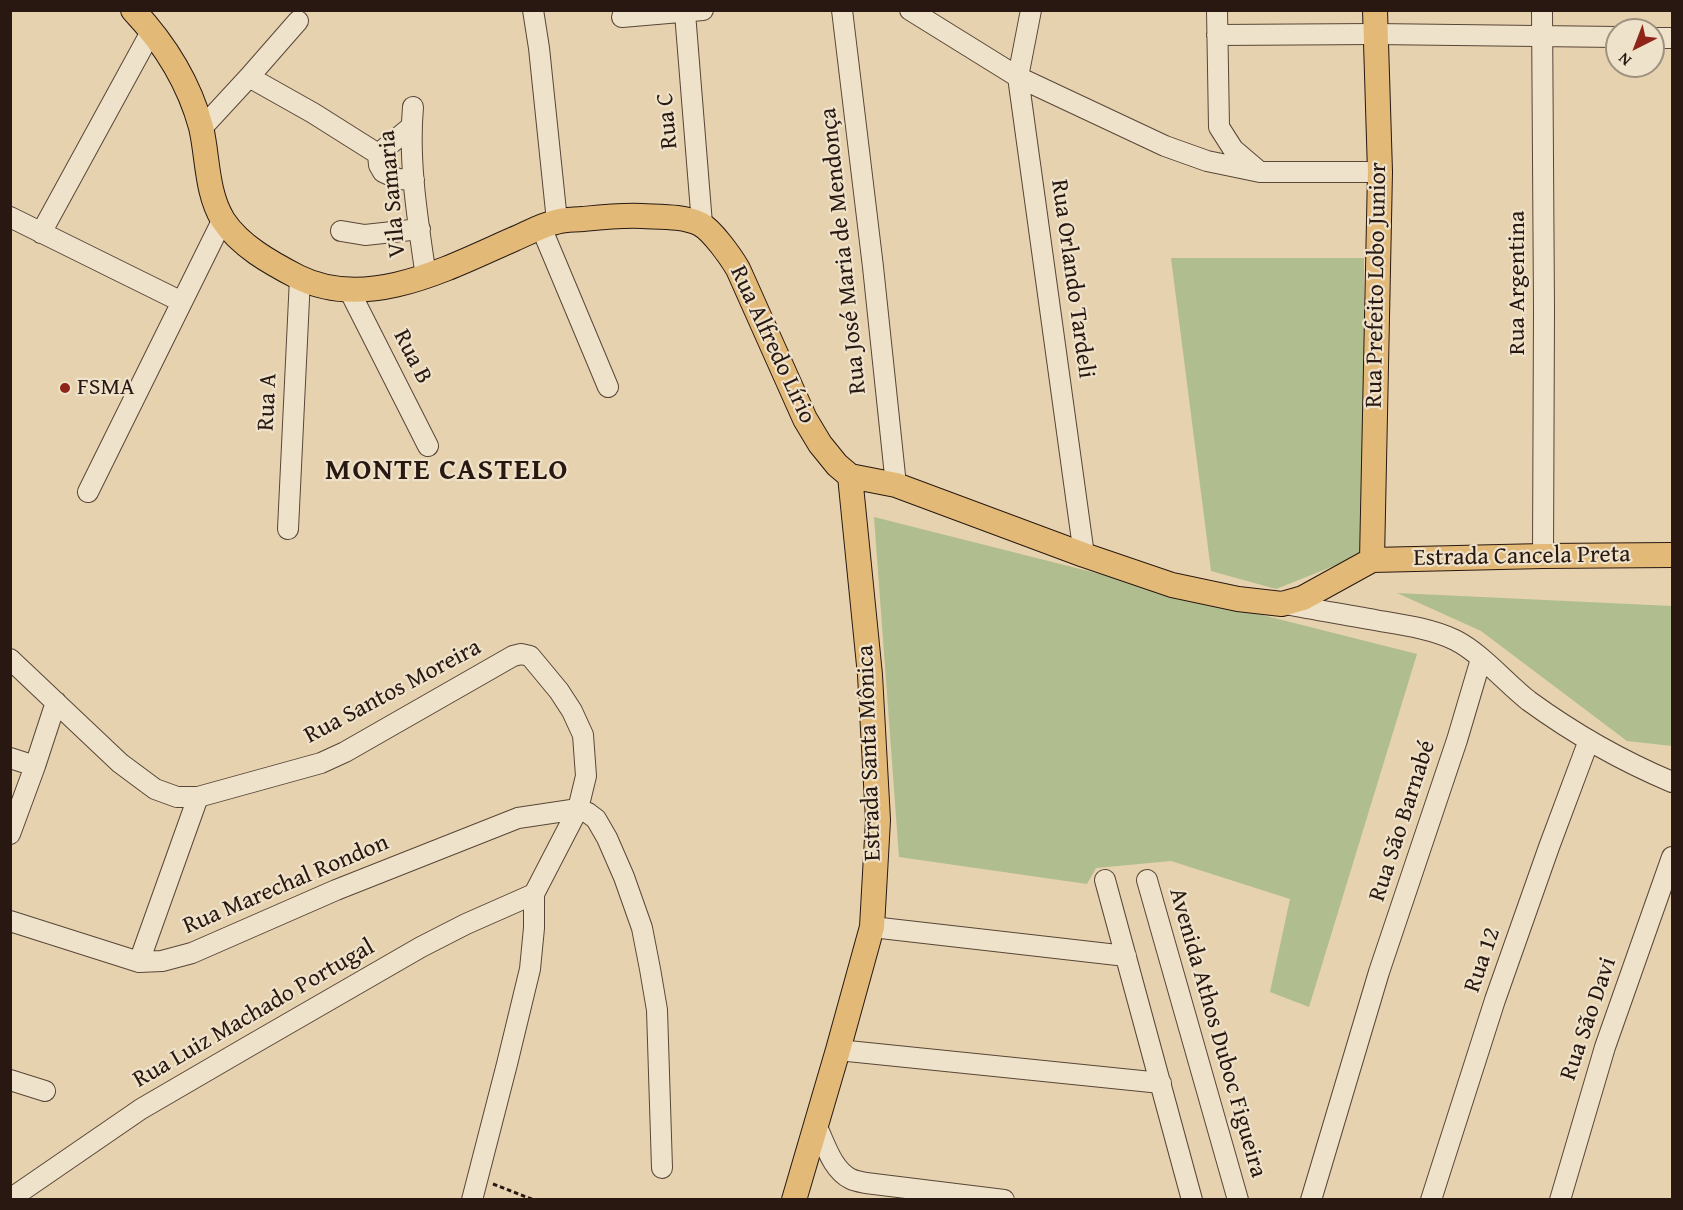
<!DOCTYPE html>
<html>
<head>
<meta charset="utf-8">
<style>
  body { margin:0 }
  #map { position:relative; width:1683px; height:1210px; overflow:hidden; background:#e6d2ae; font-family:"Gentium Book Plus",serif }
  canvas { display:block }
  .frame { position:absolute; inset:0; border:12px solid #281811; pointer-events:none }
  .north { position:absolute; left:1605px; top:18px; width:60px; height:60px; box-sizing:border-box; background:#efe2ca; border:2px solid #9f9180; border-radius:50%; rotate:222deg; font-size:16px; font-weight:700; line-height:24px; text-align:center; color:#281811 }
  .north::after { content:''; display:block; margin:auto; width:21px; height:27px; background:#8f2418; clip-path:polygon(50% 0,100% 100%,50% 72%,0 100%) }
</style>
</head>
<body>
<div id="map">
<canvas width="1683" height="1210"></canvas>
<div class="frame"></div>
<div class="north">N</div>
</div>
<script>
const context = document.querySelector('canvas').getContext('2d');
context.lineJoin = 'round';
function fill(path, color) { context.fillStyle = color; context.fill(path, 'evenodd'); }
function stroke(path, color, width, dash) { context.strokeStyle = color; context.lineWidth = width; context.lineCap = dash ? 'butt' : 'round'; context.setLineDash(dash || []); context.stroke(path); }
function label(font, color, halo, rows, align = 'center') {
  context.font = font + ' "Gentium Book Plus",serif'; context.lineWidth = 4.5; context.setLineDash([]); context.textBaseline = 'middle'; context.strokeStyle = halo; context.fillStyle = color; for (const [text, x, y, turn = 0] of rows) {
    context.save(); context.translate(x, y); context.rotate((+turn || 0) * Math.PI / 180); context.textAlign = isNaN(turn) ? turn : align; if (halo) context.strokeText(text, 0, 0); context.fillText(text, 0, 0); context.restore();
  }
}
const green = new Path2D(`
  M1171 258H1364V554L1276 589 1211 571Z
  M874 517 1417 654 1309 1007 1270 992 1290 899 1171 861 1096 868 1087 884 899 857Z
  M1397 593 1672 606V746L1627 741 1481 631Z`);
const path = new Path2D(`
  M493 1184 534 1200`);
const minor = new Path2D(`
  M533 10 539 48 557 221
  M842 10 873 267 896 485
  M910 10 1018 77 1165 146 1207 161 1260 172H1380
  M1031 10 1018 77 1084 555
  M1217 10 1219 127 1233 149 1260 172
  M1542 10 1544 309 1543 556
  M685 13 702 224
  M622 17 703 10
  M1217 35 1375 34 1617 37
  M1653 38H1672
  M249 77 313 113 378 154
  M413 107C408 163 418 221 426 277
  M411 127 378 154 379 165 383 172 398 179 414 180
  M201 129 249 77 298 21
  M10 217 182 302
  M541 227 608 387
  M341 231 365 235 420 229
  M41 233 152 30
  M349 290 428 446
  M88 492 223 219
  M288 529 300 278
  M1285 604C1316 610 1348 615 1380 621 1404 625 1432 629 1455 640 1481 653 1506 683 1529 701 1573 733 1622 761 1672 782
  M10 659 120 763 155 789 177 797H198L321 763 345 752 513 656 521 654 530 656 559 691 572 711 583 735 586 776 578 809 534 894V928L530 969 507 1064 472 1200
  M10 758 35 766
  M10 834 35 766 56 702
  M1105 880 1192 1200
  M1147 880 1238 1200
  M10 921 139 962 162 961 192 953 336 890 518 818 578 809 588 813 596 819 607 838 624 877 642 928 650 969 657 1010 662 1168
  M872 927 1126 956
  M139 962 198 797
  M838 1050 1161 1083
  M10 1080 45 1091
  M816 1125C825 1143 832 1170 851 1179 855 1181 861 1182 866 1183L1004 1200
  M10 1199 141 1109 251 1045 421 947 466 924 534 894
  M1311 1200 1379 972 1457 740 1481 659
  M1431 1200 1495 1000 1549 847 1589 740
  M1560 1200 1605 1047 1672 857`);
const major = new Path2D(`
  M133 10C164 43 189 83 201 127 208 157 206 192 223 220 240 246 271 263 298 277 368 312 450 267 514 239 528 233 542 225 556 222 565 219 574 220 583 219 603 217 622 215 642 216 661 217 683 216 700 224 712 230 731 257 738 269L805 419 820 444 837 465 850 476 896 485 1084 555 1172 585 1238 599 1282 604 1303 598 1372 560 1543 556 1672 555
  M1372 560 1380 172 1375 10
  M794 1200 838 1050 872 927 878 820 870 675 850 476`);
const markers = [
  [65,388,6,"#8f2418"]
];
const streetNames = [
  ["Rua C",668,121,-95],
  ["Vila Samaria",393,194,-95],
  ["Rua José Maria de Mendonça",844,251,-96],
  ["Rua Orlando Tardeli",1072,279,82],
  ["Rua Argentina",1518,283,-90],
  ["Rua Prefeito Lobo Junior",1377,285,-89],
  ["Rua Alfredo Lírio",772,345,65],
  ["Rua B",412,357,63],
  ["Rua A",268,402,-87],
  ["Estrada Cancela Preta",1522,557,-1],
  ["Rua Santos Moreira",393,692,-28],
  ["Estrada Santa Mônica",870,753,-92],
  ["Rua São Barnabé",1403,821,-72],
  ["Rua Marechal Rondon",286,885,-23],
  ["Rua 12",1483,960,-71],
  ["Rua Luiz Machado Portugal",254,1014,-30],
  ["Rua São Davi",1589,1019,-71],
  ["Avenida Athos Duboc Figueira",1217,1033,74]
];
const poiNames = [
  ["FSMA",77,388]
];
const districtNames = [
  ["MONTE CASTELO",447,471]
];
fill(green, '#b0bd8e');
stroke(minor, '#584638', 22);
stroke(major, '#281811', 26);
stroke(path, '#281811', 3, [4.5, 3]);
stroke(minor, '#efe2ca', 20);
stroke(major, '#e3b977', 24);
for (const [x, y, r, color] of markers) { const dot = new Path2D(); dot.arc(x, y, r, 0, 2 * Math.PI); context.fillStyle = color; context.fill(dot); stroke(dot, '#efe2ca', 2); }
label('24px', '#281811', '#efe2ca', streetNames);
label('24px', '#281811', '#efe2ca', poiNames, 'left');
context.letterSpacing = '1.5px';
label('bold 30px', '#281811', '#efe2ca', districtNames);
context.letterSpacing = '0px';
</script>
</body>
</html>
